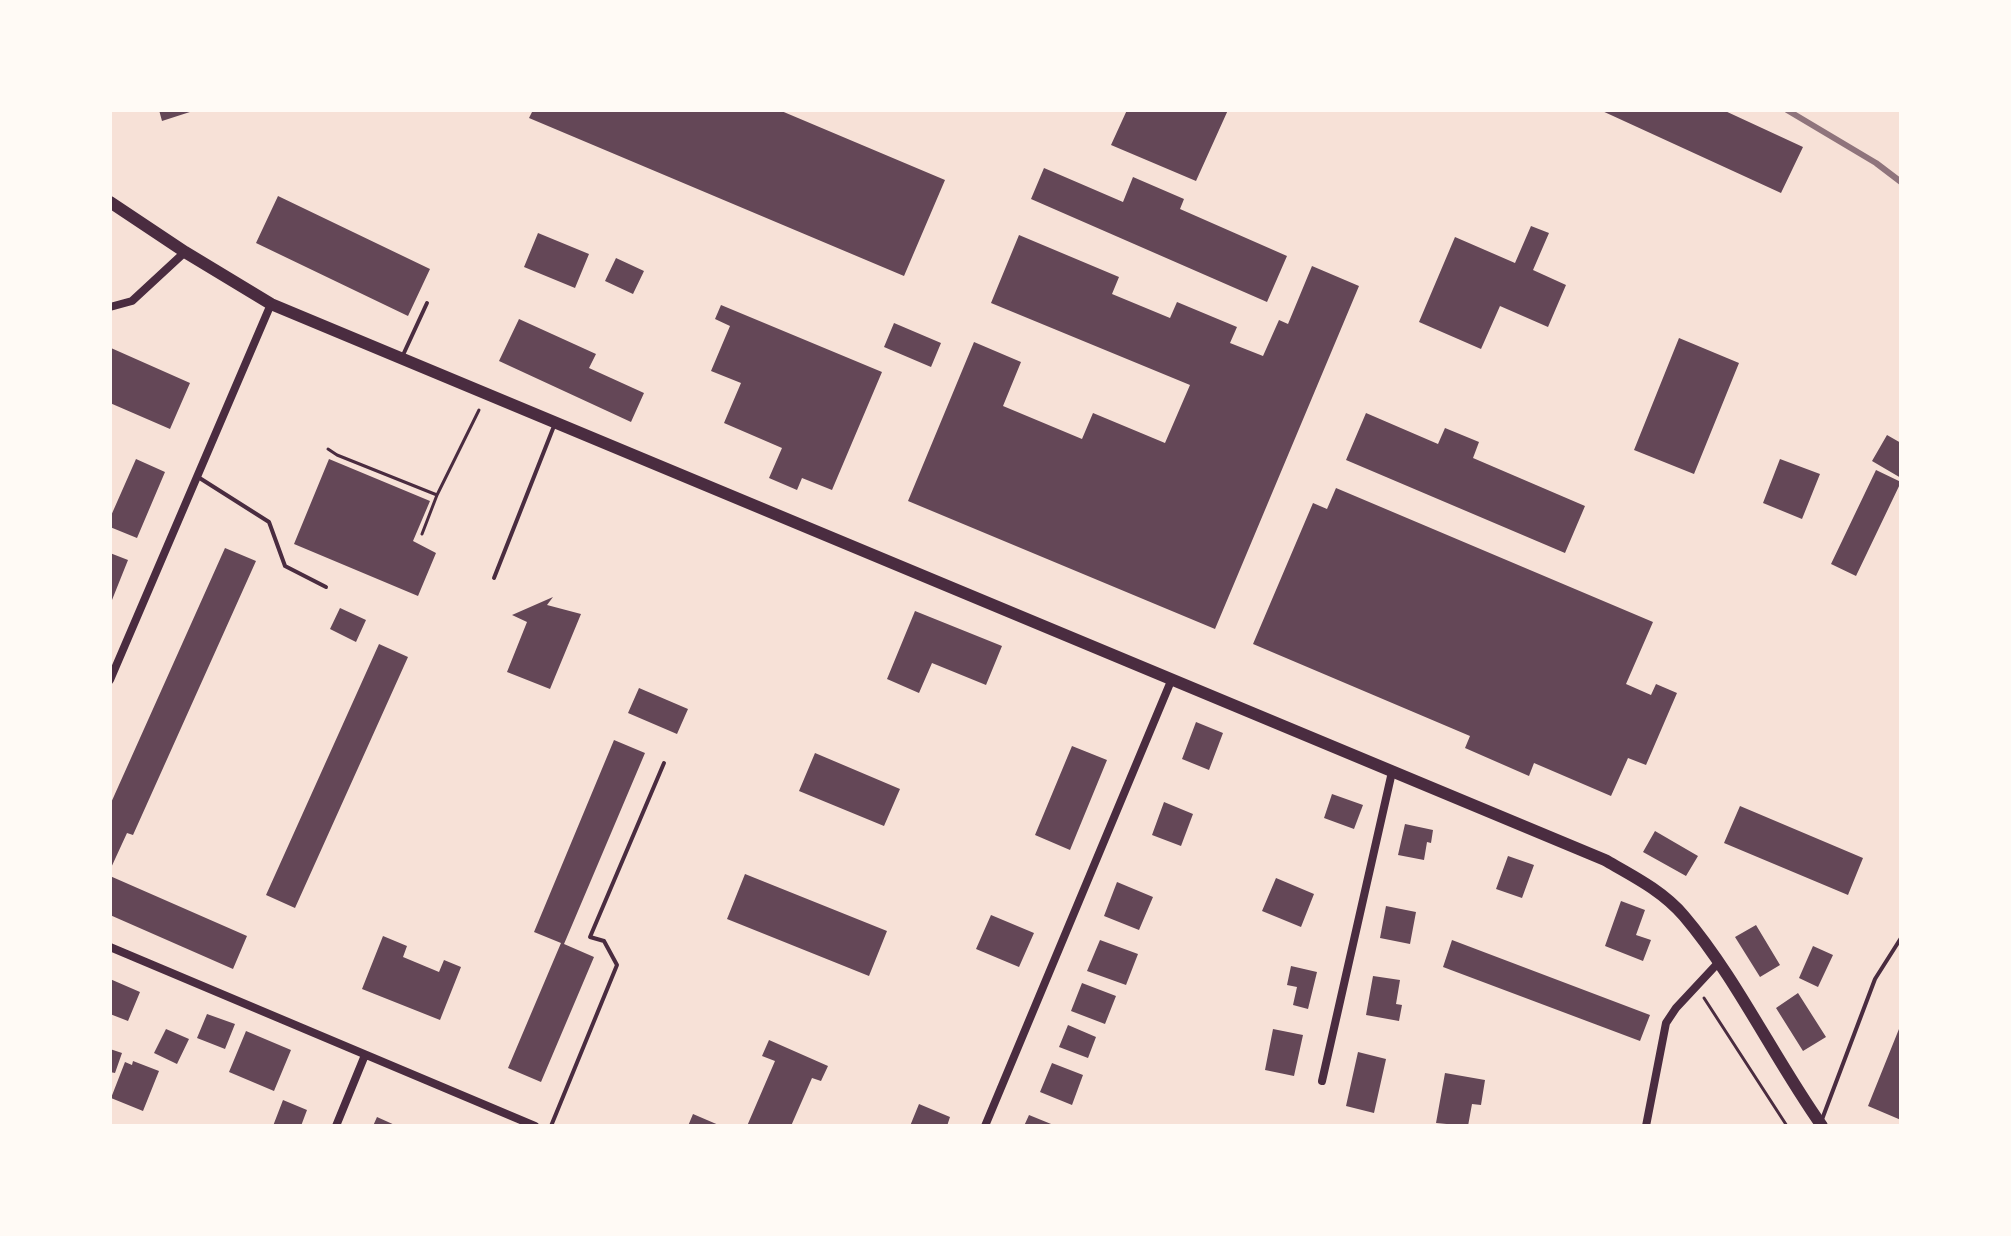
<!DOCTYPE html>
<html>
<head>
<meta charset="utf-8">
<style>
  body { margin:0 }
  #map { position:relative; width:2011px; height:1236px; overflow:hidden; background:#f7e1d7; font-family:Georgia,serif }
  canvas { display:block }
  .frame { position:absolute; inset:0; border:112px solid #fffaf5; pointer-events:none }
</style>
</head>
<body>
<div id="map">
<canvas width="2011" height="1236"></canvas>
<div class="frame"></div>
</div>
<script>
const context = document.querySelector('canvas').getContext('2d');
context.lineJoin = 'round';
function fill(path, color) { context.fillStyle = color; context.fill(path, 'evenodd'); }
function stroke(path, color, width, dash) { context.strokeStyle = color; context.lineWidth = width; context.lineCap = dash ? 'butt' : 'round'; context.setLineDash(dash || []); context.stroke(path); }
const building = new Path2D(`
  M159 110H193V111L162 121Z
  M533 110H779L945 180 904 276 529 118Z
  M1127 110H1228L1196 181 1111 145Z
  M1600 110H1723L1803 147 1781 193Z
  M1044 168 1123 202 1133 177 1184 199 1180 209 1287 256 1267 302 1031 199Z
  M278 196 430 269 408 316 256 243Z
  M1531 226 1549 233 1533 270 1566 285 1548 327 1500 306 1481 349 1419 322 1455 237 1515 263Z
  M538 233 589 254 575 288 524 267Z
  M1019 235 1119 277 1112 294 1170 318 1177 302 1237 327 1230 343 1263 356 1279 320 1288 324 1312 266 1359 286 1215 629 908 501 974 342 1021 362 1003 406 1082 439 1093 413 1165 443 1190 385 991 303Z
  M616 258 644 271 633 294 605 281Z
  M721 305 882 372 832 490 802 478 797 490 769 478 782 448 724 423 741 383 711 371 730 326 715 319Z
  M519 319 596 354 589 368 644 393 631 422 499 361Z
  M894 323 941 343 931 367 884 347Z
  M1679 338 1739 363 1694 474 1634 450Z
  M111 348 190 383 170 429 110 403Z
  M1366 413 1438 444 1445 428 1479 442 1473 458 1585 506 1565 553 1346 460Z
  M1887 435 1901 443V478L1872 461Z
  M136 459 165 472 137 538 110 527V518Z
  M329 459 430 501 413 541 436 553 418 596 294 544Z
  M1780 459 1820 474 1802 519 1763 503Z
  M1876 470 1901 482 1856 576 1831 564Z
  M1336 488 1653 622 1626 684 1651 695 1656 684 1677 693 1646 765 1628 758 1611 796 1534 763 1529 776 1465 748 1470 736 1253 644 1313 503 1327 509Z
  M225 548 256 561 133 835 127 833 110 870V805Z
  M110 553 128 560 110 605Z
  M553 597 547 605 581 614 550 689 507 672 527 622 512 615Z
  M340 608 366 620 356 642 330 629Z
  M915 611 1002 646 986 685 932 663 919 693 887 679Z
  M379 644 408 657 295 908 266 895Z
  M639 688 688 709 677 734 628 713Z
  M1196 722 1223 733 1209 770 1182 759Z
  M614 740 645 753 564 944 594 957 541 1082 508 1068 561 943 534 932Z
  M1072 746 1107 760 1070 850 1035 835Z
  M815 753 900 789 884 826 799 791Z
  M1332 794 1363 805 1354 829 1324 818Z
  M1164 802 1193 814 1181 846 1152 835Z
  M1740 806 1863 858 1848 895 1724 843Z
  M1405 824 1433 830 1431 843 1427 842 1424 860 1398 855Z
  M1655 831 1698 856 1686 876 1643 852Z
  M1508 856 1534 865 1522 898 1496 889Z
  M745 874 887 931 869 976 727 919Z
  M110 876 247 936 233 969 110 915Z
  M1276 878 1314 894 1301 927 1262 911Z
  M1117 882 1153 897 1139 930 1104 916Z
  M1621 901 1645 910 1636 935 1651 940 1643 961 1605 946Z
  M1386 906 1416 912 1410 944 1380 938Z
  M991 915 1034 933 1019 967 976 949Z
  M1756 925 1780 965 1760 977 1735 937Z
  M383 936 407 946 403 957 439 972 444 960 461 967 440 1020 362 989Z
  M1100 940 1138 954 1126 985 1087 971Z
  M1452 940 1650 1015 1640 1041 1443 967Z
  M1813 946 1833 955 1818 987 1799 978Z
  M1291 966 1317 972 1308 1009 1293 1005 1297 987 1287 985Z
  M1373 976 1400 980 1396 1004 1402 1005 1399 1021 1366 1015Z
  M110 979 140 992 128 1021 110 1014Z
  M1082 983 1116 996 1105 1024 1071 1011Z
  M1798 993 1826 1037 1803 1051 1776 1008Z
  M207 1014 235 1024 225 1049 197 1038Z
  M1901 1024V1120L1868 1106Z
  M1068 1025 1096 1037 1088 1058 1059 1047Z
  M166 1029 189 1039 177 1064 154 1053Z
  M1273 1029 1303 1035 1294 1076 1265 1070Z
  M246 1031 291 1050 274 1091 229 1072Z
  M769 1040 828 1066 821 1081 812 1078 791 1126H747L775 1061 762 1056Z
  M110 1049 122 1053 115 1073 110 1072Z
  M1358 1052 1386 1059 1374 1113 1346 1106Z
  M133 1061 159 1071 143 1111 111 1098 125 1062 132 1065Z
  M1052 1063 1083 1075 1072 1105 1040 1092Z
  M1445 1073 1485 1080 1481 1105 1472 1104 1468 1126 1436 1123Z
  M283 1100 307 1110 301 1126H273Z
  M919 1104 950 1117 947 1126H910Z
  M693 1114 721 1126H688Z
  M1029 1115 1056 1126H1024Z
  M377 1117 397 1126H373Z`);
const path = new Path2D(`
  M328 449 337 455 437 495 422 534
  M437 495 479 410
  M1704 998 1787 1126`);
const service = new Path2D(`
  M403 355 427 303
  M198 477 269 522 285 566 326 587
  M494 578 554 426
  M1821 1122 1875 979 1901 938
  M551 1126 617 965 604 941 590 937 664 763`);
const minor = new Path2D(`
  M110 307 132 301 185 252
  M110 680 271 304
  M110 947 535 1126
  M1322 1081 1392 772
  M336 1126 365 1055
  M985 1126 1171 681
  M1646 1126 1666 1023 1676 1008 1718 963`);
const secondary = new Path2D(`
  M110 202 185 252 271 304 1605 860C1633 876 1663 891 1684 916 1736 977 1775 1060 1822 1126`);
const rail = new Path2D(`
  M1787 110 1876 163 1901 182`);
fill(building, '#644757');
stroke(path, '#4a2c40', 3);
stroke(service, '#4a2c40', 4);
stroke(minor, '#4a2c40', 8);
stroke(secondary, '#4a2c40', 12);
stroke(rail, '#8f747c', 6);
</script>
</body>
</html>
